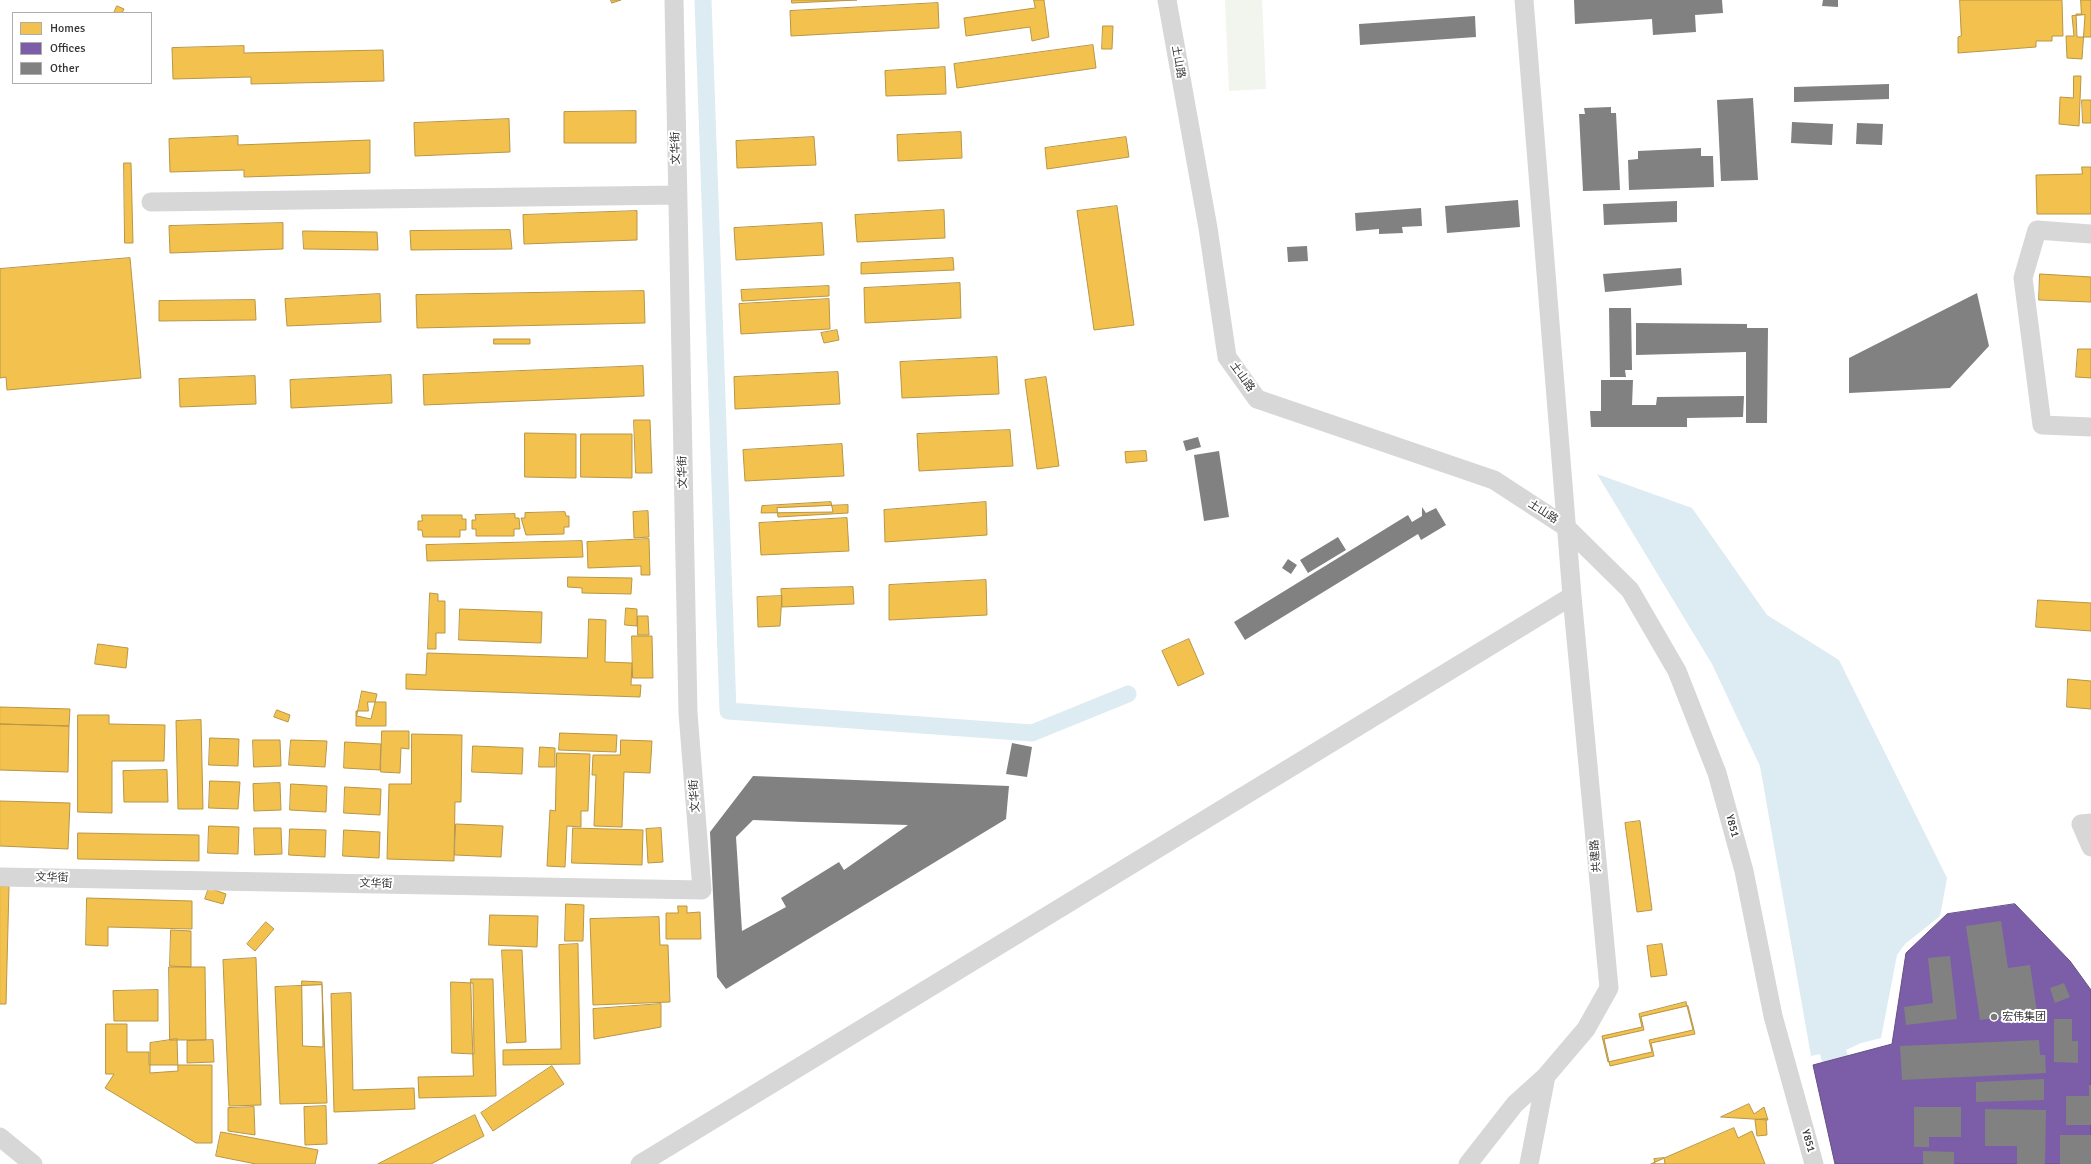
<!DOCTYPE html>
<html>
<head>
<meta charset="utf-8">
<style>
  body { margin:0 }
  #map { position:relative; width:2091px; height:1164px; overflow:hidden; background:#fff; font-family:Signika,sans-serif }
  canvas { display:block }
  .legend { position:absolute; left:12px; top:12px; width:140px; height:72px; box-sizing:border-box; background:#fff; border:1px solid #adadad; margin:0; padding:5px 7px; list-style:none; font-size:12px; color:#333 }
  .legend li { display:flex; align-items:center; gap:8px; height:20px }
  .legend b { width:20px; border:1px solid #adadad }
</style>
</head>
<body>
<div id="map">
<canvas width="2091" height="1164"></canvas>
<ul class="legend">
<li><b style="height:11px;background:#f2c14e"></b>Homes</li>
<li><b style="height:11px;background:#7b5ea7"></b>Offices</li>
<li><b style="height:11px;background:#818181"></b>Other</li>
</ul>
</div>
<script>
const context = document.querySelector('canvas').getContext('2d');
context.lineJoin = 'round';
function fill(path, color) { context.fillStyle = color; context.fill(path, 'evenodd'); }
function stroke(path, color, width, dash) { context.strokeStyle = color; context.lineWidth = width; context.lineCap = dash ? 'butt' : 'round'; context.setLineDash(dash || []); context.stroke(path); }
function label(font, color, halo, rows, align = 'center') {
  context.font = font + ' Signika,"Noto Sans SC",sans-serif'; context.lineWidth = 4; context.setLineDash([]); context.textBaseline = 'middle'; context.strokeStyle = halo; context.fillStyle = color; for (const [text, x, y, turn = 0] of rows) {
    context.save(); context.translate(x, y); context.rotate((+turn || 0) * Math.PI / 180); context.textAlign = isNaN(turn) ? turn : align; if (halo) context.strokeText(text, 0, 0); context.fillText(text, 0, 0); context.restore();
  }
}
const green = new Path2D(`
  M1225 0H1262L1266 89 1229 91Z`);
const water = new Path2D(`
  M1597 474 1692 508 1767 615 1839 660 1947 878 1940 916 1905 944 1897 955 1881 1038 1861 1043 1846 1050 1887 1164H1850L1820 1054 1811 1056 1760 766 1712 664Z`);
const homes = new Path2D(`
  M611 0H621L612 3Z
  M792 0H857L792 3Z
  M1034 0H1044L1049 37 1032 41 1030 27 966 36 964 18 1035 8Z
  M1960 0H2062L2063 36H2052V41H2036V47L1958 53V37L1961 36Z
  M2081 0H2091V37H2077L2076 14H2081Z
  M938 3 939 28 791 36 790 11Z
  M117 6 124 9 122 13H114Z
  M2085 15 2082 59 2067 58 2066 36H2074L2072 16Z
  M1103 26H1113L1112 49H1102Z
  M1093 45 1096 68 957 88 954 64Z
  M244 46V53L383 50 384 81 251 84V77L173 79 172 48Z
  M945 67 946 94 886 96 885 71Z
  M2074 76H2081L2079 126 2059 124 2060 97 2073 98Z
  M2082 100H2091V123H2083Z
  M636 111V143H564V112Z
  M509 119 510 152 415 156 414 123Z
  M961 132 962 158 898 161 897 135Z
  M238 136V145L370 140V173L244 177V170L170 172 169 139Z
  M814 137 816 165 737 168 736 141Z
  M1126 137 1129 157 1047 169 1045 148Z
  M124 163H131L133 243H125Z
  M2082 167H2091V214H2037L2036 175 2082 174Z
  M1117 206 1134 325 1094 330 1077 211Z
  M944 210 945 238 857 242 855 215Z
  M637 211V240L524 244 523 215Z
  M283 223V249L170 253 169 226Z
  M822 223 824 255 736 260 734 228Z
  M510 230 512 249 411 250 410 231Z
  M303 231 377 232 378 250 304 249Z
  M130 258 141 378 7 390 6 377 0 378V269Z
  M953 258 954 270 861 274V263Z
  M2040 274 2091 277V302L2039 300Z
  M960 283 961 318 865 323 864 288Z
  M829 286V296L742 301 741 290Z
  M644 291 645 323 417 328 416 295Z
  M380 294 381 322 287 326 285 299Z
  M829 299 830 329 741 334 739 304Z
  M255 300 256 320 159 321V301Z
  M837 330 839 340 824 343 821 333Z
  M494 339H530V344H494Z
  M2078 349H2091V378L2076 377Z
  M997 357 999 394 902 398 900 362Z
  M643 366 644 396 424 405 423 375Z
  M838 372 840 404 735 409 734 377Z
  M391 375 392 403 291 408 290 380Z
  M255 376 256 404 180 407 179 379Z
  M1046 377 1059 466 1037 469 1025 380Z
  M634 420H650L652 473H636Z
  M1010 430 1013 466 919 471 917 434Z
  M525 433 576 434V478L525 477Z
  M581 434H632V478L581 477Z
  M842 444 844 476 745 481 743 450Z
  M1146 451 1147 461 1126 463 1125 452Z
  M831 502 833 512 761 513 762 506Z
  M986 502 987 535 885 542 884 510Z
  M848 505V513L778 517 777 508Z
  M648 511 649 537 634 538 633 512Z
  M565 512 566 516H569V527H564V534L526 535 521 518H525V513Z
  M515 514V518H519L520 529H514V536H476V529H472V520H476L475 515Z
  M422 515H462V519H466V530H460V537H423L422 530H418V521H422Z
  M847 518 849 551 761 555 759 523Z
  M649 539 650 575H641V566L588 568 587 542Z
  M582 541 583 557 427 561 426 545Z
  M568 577 632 578 631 594 582 593V588L568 587Z
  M986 580 987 615 889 620V585Z
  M853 587 854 604 782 607 781 589Z
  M430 593 438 594V601H445V633H436V649H428Z
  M782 596 780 626 758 627 757 597Z
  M2038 600 2091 603V631L2036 627Z
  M626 608 637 609V626L625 625Z
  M460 609 542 612 541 643 459 640Z
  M638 616H648L649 635H638Z
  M589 619 606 620 605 662 632 663 631 685H641L640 697 406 689V674L426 675 427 653 587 658Z
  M632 636H652L653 678H633Z
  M1189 639 1204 674 1178 686 1162 651Z
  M98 644 128 648 126 668 95 664Z
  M2068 679 2091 681V709L2067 707Z
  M362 691 377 694 371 719 357 716Z
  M368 702H386V726H356V711H368Z
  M0 707 70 709 69 726 0 724Z
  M277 710 290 715 288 722 274 717Z
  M78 715H109V724L165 725 164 761H112V813L78 812Z
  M201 720 203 809H178L176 721Z
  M0 724 69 726 68 772 0 770Z
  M382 731H409V749L401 748 400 773 381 772Z
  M560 733 617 735 616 752 559 750Z
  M412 734 462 735 461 802H455L454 861 387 859 389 784H411Z
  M210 738 239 739 238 766 209 765Z
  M253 740H280L281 766 254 767Z
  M291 740 327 741 325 767 289 765Z
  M621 740 652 741 650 773 624 772 622 827 594 826 596 775H592L593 755H620Z
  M345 742 381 744 380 770 344 768Z
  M473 746 523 748 522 774 472 772Z
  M540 747 555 748V767H539Z
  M557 753 590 754 588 811H581V827L567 826 565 867 547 866 550 810 555 811Z
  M167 770 168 802H124L123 771Z
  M210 781 240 782 238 809 209 808Z
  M280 783 281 810 254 811 253 784Z
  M291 784 327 786 326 812 290 810Z
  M345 787 381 789 380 815 344 813Z
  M0 801 70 803 68 849 0 846Z
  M1640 821 1652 910 1637 912 1625 823Z
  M456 824 503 826 501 857 455 855Z
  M209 826 239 827 238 854 208 853Z
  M254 828H281L282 854 255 855Z
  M573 828 643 830 642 865 572 863Z
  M661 828 663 862 648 863 646 829Z
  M290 829 326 830 325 857 289 855Z
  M344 830 380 832 379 858 343 856Z
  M78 833 199 835V861L78 859Z
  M0 886H9L6 1004H0Z
  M209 888 226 894 223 904 205 899Z
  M87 898 192 901V929L108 927V946L86 945Z
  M566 904 584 905 583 941H565Z
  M678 906H687V913L700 912 701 939H666V913H678Z
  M490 915 538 916 537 947 489 945Z
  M659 917 660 945H668L670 1002 593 1005 590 919Z
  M266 922 274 929 255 951 247 944Z
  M171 930 191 931V967L170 966Z
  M578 944 580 1064 503 1065V1050L561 1049 559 945Z
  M1662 944 1667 975 1651 977 1647 946Z
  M502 950H522L526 1042 507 1043Z
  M256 958 261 1105 229 1106 223 960Z
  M169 967H205L206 1040H170Z
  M471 979H493L496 1096 419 1098 418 1077 473 1076Z
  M302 981 322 982 323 1047 303 1046Z
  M451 982 473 983 474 1054 452 1053Z
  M322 985 327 1103 280 1104 275 987Z
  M158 990V1021H114L113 991Z
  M351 993 353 1090 414 1088 415 1109 334 1112 331 994Z
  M1686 1002 1693 1030 1649 1040 1652 1052 1608 1062 1602 1036 1642 1027 1639 1014Z
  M661 1004V1027L594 1039 593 1009Z
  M1688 1006 1695 1034 1651 1043 1654 1056 1610 1066 1604 1039 1644 1030 1641 1017Z
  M106 1024H127V1052H149V1065H212V1143H196L105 1088 114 1074H106Z
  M177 1039 178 1071 150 1073V1043Z
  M213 1040 214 1062 187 1063V1041Z
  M552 1066 564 1084 493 1131 481 1113Z
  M1749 1104 1754 1114 1764 1107 1768 1120 1721 1117Z
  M326 1106 327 1144 305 1145 304 1107Z
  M254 1107 255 1135 228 1131V1108Z
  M475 1115 484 1136 431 1164H378Z
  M1766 1119 1767 1135 1757 1136 1755 1120Z
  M1734 1128 1738 1138 1752 1131 1765 1164H1651Z
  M221 1132 318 1150 315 1164H256L216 1156Z
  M1664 1158 1665 1164H1655L1654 1159Z`);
const offices = new Path2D(`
  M2015 904 2070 961 2091 990V1164H1835L1813 1065 1892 1044 1906 953 1947 914Z`);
const canal = new Path2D(`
  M703 0 728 711 1032 733 1128 694`);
const building = new Path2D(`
  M1574 0H1722L1723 13 1695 15 1696 32 1653 35 1652 19 1575 24Z
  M1823 0H1838V7L1822 6Z
  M1475 16 1476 37 1360 45 1359 24Z
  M1889 84V99L1794 102V87Z
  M1753 98 1758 180 1721 181 1717 100Z
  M1611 107V113H1616L1620 190 1583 191 1579 114H1585L1584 108Z
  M1792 122 1833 124 1832 145 1791 143Z
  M1857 123 1883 124 1882 145 1856 144Z
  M1701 148V156H1713L1714 187 1629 190 1628 160 1638 159V151Z
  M1518 200 1520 227 1447 233 1445 206Z
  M1677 201V222L1604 225 1603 204Z
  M1421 208 1422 226 1402 227 1403 233 1379 234V229L1356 231 1355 213Z
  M1307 246 1308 261 1288 262 1287 247Z
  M1681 268 1682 285 1605 292 1603 274Z
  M1977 293 1989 346 1950 388 1849 393V358Z
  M1609 308H1631L1632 370H1625L1626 377H1610Z
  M1636 323 1747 324V328H1768L1767 423H1746V352L1636 355Z
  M1601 380H1633L1632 405H1656L1657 397 1744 396 1743 417 1687 418V427H1591L1590 411H1601Z
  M1198 437 1201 447 1186 451 1183 441Z
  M1219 451 1229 517 1204 521 1194 455Z
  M1422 507 1426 513 1436 508 1446 525 1421 540 1418 534 1245 640 1234 622 1408 515 1412 522 1422 516Z
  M1338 537 1346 550 1308 573 1300 560Z
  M1288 559 1297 565 1291 574 1282 568Z
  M1012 743 1032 747 1027 777 1006 774Z
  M753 776 1009 786 1006 819 726 989 717 977 710 832ZM753 820 803 822 908 825 844 870 839 862 781 898 786 907 742 931 736 837Z
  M2001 921 2008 968 2030 965 2037 1012 1980 1020 1966 926Z
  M1950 956 1957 1019 1906 1025 1904 1007 1933 1003 1928 958Z
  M2064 983 2070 997 2055 1003 2050 988Z
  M2054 1019H2072V1041H2078V1063L2054 1062Z
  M2039 1040 2040 1055H2045L2046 1073 1902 1080 1900 1046Z
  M2044 1079V1100L1976 1102V1082Z
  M2089 1085H2091V1125H2066V1096H2089Z
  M1914 1107H1961V1137H1929V1147H1914Z
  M1985 1109 2046 1110 2045 1164H2017V1146H1985Z
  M2060 1135H2091V1164H2060Z
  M1923 1151 1954 1152V1164H1923Z`);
const minor = new Path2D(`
  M1167 0 1208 228 1227 357 1257 399 1494 480 1566 527 1630 590 1677 671 1717 773 1744 871 1773 1016 1814 1164
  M1524 0 1572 596 1609 988 1586 1029 1546 1076 1529 1164
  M151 202 677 195
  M2091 234 2037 230 2023 278 2042 425 2091 427
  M2091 823 2081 824 2091 847
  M0 877 702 890 688 713 674 0
  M0 1137 33 1164
  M640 1164 1572 596
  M1468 1164 1515 1104 1546 1076`);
const markers = [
  [1994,1017,4,"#7a7a7a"]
];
const streetNames = [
  ["土山路",1178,62,80],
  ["文华街",676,148,-91],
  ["土山路",1242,377,54],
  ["文华街",683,472,-91],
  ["土山路",1543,512,33],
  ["文华街",695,796,-94],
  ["Y851",1732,826,75],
  ["共建路",1596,856,-95],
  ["文华街",52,878,1],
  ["文华街",376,884,1],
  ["Y851",1808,1141,74]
];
const poiNames = [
  ["宏伟集团",2002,1017]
];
fill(green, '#f1f5ed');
fill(water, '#ddebf3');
fill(homes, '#f2c14e');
stroke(homes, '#b99646', 1);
fill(offices, '#7b5ea7');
stroke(offices, '#655184', 1);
stroke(canal, '#ddebf3', 17);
fill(building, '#818181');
stroke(minor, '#d7d7d7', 19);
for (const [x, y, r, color] of markers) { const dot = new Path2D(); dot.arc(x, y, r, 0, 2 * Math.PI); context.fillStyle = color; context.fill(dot); stroke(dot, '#fff', 1.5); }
label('11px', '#333', '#fff', streetNames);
label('11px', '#333', '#fff', poiNames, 'left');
</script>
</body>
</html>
